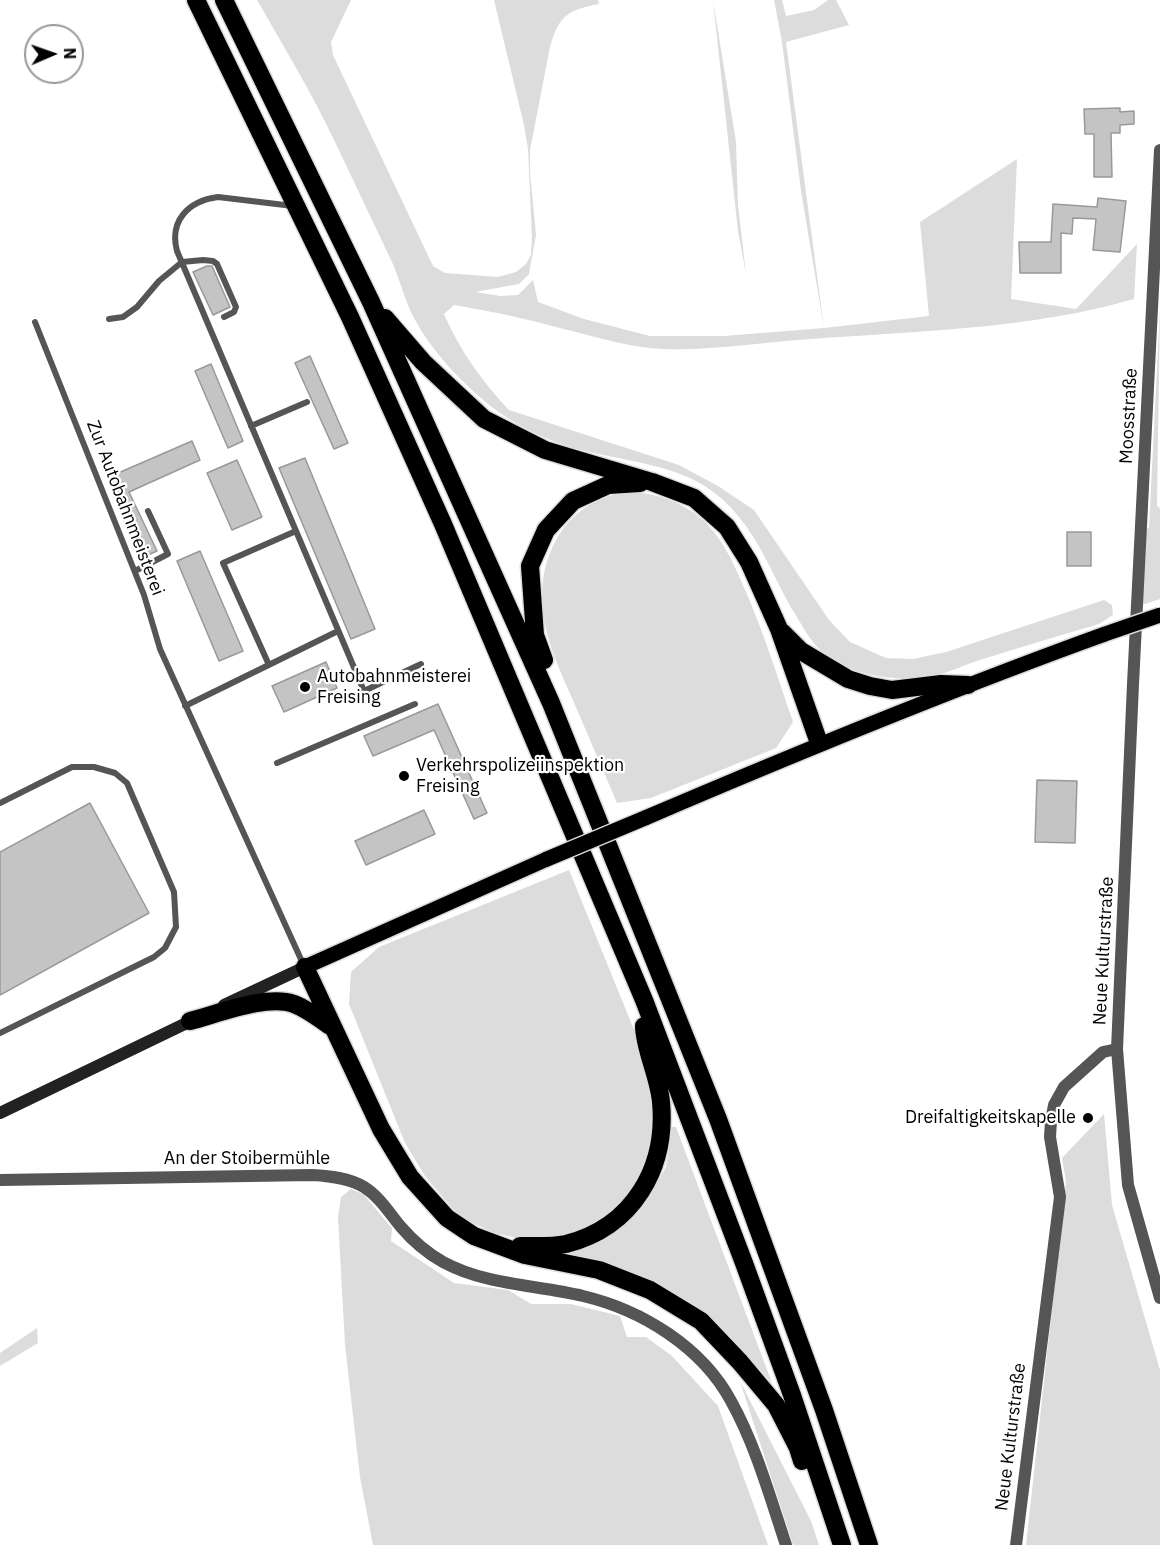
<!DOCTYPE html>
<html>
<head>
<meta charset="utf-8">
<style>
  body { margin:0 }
  #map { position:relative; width:1160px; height:1545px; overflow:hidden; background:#fff; font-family:"IBM Plex Sans",sans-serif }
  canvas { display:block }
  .north { position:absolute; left:24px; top:24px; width:60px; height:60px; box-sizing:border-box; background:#fff; border:2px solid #999; border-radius:50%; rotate:88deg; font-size:16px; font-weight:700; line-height:24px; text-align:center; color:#000 }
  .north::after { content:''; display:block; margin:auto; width:21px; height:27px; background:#000; clip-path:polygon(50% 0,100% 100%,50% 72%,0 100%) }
</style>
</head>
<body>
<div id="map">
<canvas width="1160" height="1545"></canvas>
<div class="north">N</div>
</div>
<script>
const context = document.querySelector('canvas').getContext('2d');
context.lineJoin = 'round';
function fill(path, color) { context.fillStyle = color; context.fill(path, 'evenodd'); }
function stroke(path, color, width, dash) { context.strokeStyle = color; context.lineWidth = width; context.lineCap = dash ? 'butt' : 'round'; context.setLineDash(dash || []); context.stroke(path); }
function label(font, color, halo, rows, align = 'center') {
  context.font = font + ' "IBM Plex Sans",sans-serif'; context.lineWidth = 4.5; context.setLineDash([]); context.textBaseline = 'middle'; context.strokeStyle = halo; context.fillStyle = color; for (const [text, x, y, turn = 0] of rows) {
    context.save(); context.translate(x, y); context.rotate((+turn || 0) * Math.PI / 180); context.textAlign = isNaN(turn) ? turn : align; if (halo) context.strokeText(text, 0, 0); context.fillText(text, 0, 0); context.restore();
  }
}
const green = new Path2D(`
  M257 0H351L331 42 333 55 433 266 445 273 498 277 516 272 526 264 531 255 532 238 528 149 524 125 494 0H598L599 4C568 10 559 15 550 47L530 150V173L536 235 529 274 519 284 475 292 500 296 518 295 533 280 538 302 584 319 650 336H724L824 328 801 191 782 42 774 0H782L786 16 814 10 828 0H836L849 25 786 42 824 328 929 316 920 222 1017 159 1011 299 1076 309 1137 244 1134 299C1031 329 917 331 811 339 762 342 711 351 662 349 628 347 596 337 564 329 528 319 491 311 454 305L444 314C459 349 483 383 509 410L679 465 718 486 754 510 829 620 850 642 886 658 913 659 946 652 1104 600 1112 605 1113 615 1099 624C1060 635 1022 647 983 659 966 664 949 673 932 676 897 683 845 675 819 649 809 639 802 625 795 614 769 571 757 527 716 494 680 465 629 462 586 451 563 446 539 436 519 425 480 403 435 358 414 318 405 301 400 280 392 262 373 222 354 182 335 142 312 93 284 47 257 0Z
  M713 0 736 142 738 205 746 274 738 231Z
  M1160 307 1157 506 1160 508V599L1142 605 1145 529 1149 528Z
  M633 492C660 494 687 504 707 524 726 544 735 567 746 592 764 634 778 678 793 722L776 748 651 798 617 803C602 768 587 733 572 698 560 671 546 641 543 611 537 562 560 511 610 496 617 494 625 493 633 492Z
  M569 870 650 1069 656 1139 636 1191 593 1228 558 1238 522 1239 494 1233 459 1216 425 1176 405 1143 349 1004 351 972 379 947Z
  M1104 1114 1112 1205 1160 1370V1545H1026L1066 1181 1062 1158Z
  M672 1127H676L772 1383 744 1352 697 1309 547 1255 586 1248 618 1228 648 1199 666 1167Z
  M351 1189 363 1194 392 1228 391 1241 454 1283 508 1290 531 1304H571L620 1316 627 1337H646L672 1356 718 1406 768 1545H373L360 1477 345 1345 338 1217 341 1197Z
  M37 1328 38 1343 0 1366V1353Z
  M740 1381 811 1521 819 1545H793Z`);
const building = new Path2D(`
  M1120 108V112L1134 111V124L1120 125V133H1111L1112 177H1094V134H1085L1084 109Z
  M1098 198 1126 201 1120 252 1093 250 1096 219 1073 218 1072 234 1061 233V273H1020L1019 242H1051L1053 204 1097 207Z
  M207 266H212L230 307 213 315 193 272Z
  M310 356 348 443 334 449 295 363Z
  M211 364 243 441 228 448 195 371Z
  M192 441 200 460 129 492 157 551 141 558 122 516 125 514 109 477Z
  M305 458 375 629 351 639 279 468Z
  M237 460 262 517 232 530 207 473Z
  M1067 532H1091V566H1067Z
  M200 551 243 651 219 661 177 561Z
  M326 662 337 688 284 712 272 686Z
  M438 704 487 813 474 819 434 730 373 756 364 736Z
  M1037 780 1077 781 1075 843 1035 842Z
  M90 803 149 913 0 995V852Z
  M424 810 435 834 366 865 355 841Z`);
const service = new Path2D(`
  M293 206 218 197C188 201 169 221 177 251L364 691 421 664
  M109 319 123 317 137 307 159 281 182 262 203 260 213 261 217 264 236 307 234 312 224 317
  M35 322 144 595 160 649 304 966
  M251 426 307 402
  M135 571 168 554 148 511
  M269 665 223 563 296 531
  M185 706 338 631
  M277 763 415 704
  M0 803 72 767H94L115 773 127 783 174 892 176 927 165 948 154 957 0 1033`);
const minor = new Path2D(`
  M1160 150 1133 684 1117 1049 1128 1185 1160 1298
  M0 1180 312 1175C330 1176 349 1178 364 1187 380 1197 390 1214 401 1227 413 1241 427 1253 443 1262 485 1285 537 1285 583 1296 642 1310 702 1347 731 1401 756 1446 770 1497 786 1545
  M1016 1545 1060 1197 1050 1137 1051 1121 1054 1105 1064 1087 1103 1052 1117 1049`);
const secondary = new Path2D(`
  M224 1005 305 967
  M0 1113 195 1019`);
const primary = new Path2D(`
  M645 818C797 753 950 690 1105 634
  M305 967 547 859`);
const motorway = new Path2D(`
  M196 0 350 317 443 524 644 1000 744 1263 792 1395 842 1545
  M224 0 371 302 551 703 718 1119 824 1410 869 1545
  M385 318 423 362 484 419 545 450 652 482 694 498 727 527 749 562 779 629 819 743
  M782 632 801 651 848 679 870 686 892 690 941 684 968 685
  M544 660 535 635 530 566 546 530 573 501 608 485 640 483
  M305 967 381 1129 410 1177 447 1218 474 1236 525 1255 599 1270 650 1290 701 1321 740 1362 776 1405 798 1448 802 1461
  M190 1021C218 1014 266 994 294 1004 307 1009 319 1018 330 1026
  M520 1246C535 1246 551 1247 566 1244 633 1227 667 1168 661 1102 659 1077 644 1048 644 1026`);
const primaryBridge = new Path2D(`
  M1105 634 1160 615
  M547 859 645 818`);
const markers = [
  [305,687,6,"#000"],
  [404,776,6,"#000"],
  [1088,1118,6,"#000"]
];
const streetNames = [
  ["Moosstraße",1129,416,-87],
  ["Zur Autobahnmeisterei",125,508,69],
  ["Neue Kulturstraße",1104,951,-87],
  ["An der Stoibermühle",247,1159],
  ["Neue Kulturstraße",1011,1437,-83]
];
const poiNames = [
  ["Autobahnmeisterei",317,677],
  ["Freising",317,698],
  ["Verkehrspolizeiinspektion",416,766],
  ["Freising",416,787],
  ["Dreifaltigkeitskapelle",1076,1118,"right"]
];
fill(green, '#dcdcdc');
fill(building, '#c4c4c4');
stroke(building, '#999', 1.5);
stroke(primary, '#dbdbdb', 18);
stroke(motorway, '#dbdbdb', 21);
stroke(service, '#555', 6);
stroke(minor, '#555', 12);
stroke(secondary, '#222', 12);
stroke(primary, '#000', 15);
stroke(motorway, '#000', 18);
stroke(primaryBridge, '#dbdbdb', 18, []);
stroke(primaryBridge, '#000', 15);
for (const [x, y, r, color] of markers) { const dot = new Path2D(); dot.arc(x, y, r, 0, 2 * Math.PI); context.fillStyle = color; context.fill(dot); stroke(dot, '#fff', 2); }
label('18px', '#000', '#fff', streetNames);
label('18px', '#000', '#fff', poiNames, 'left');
</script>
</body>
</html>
